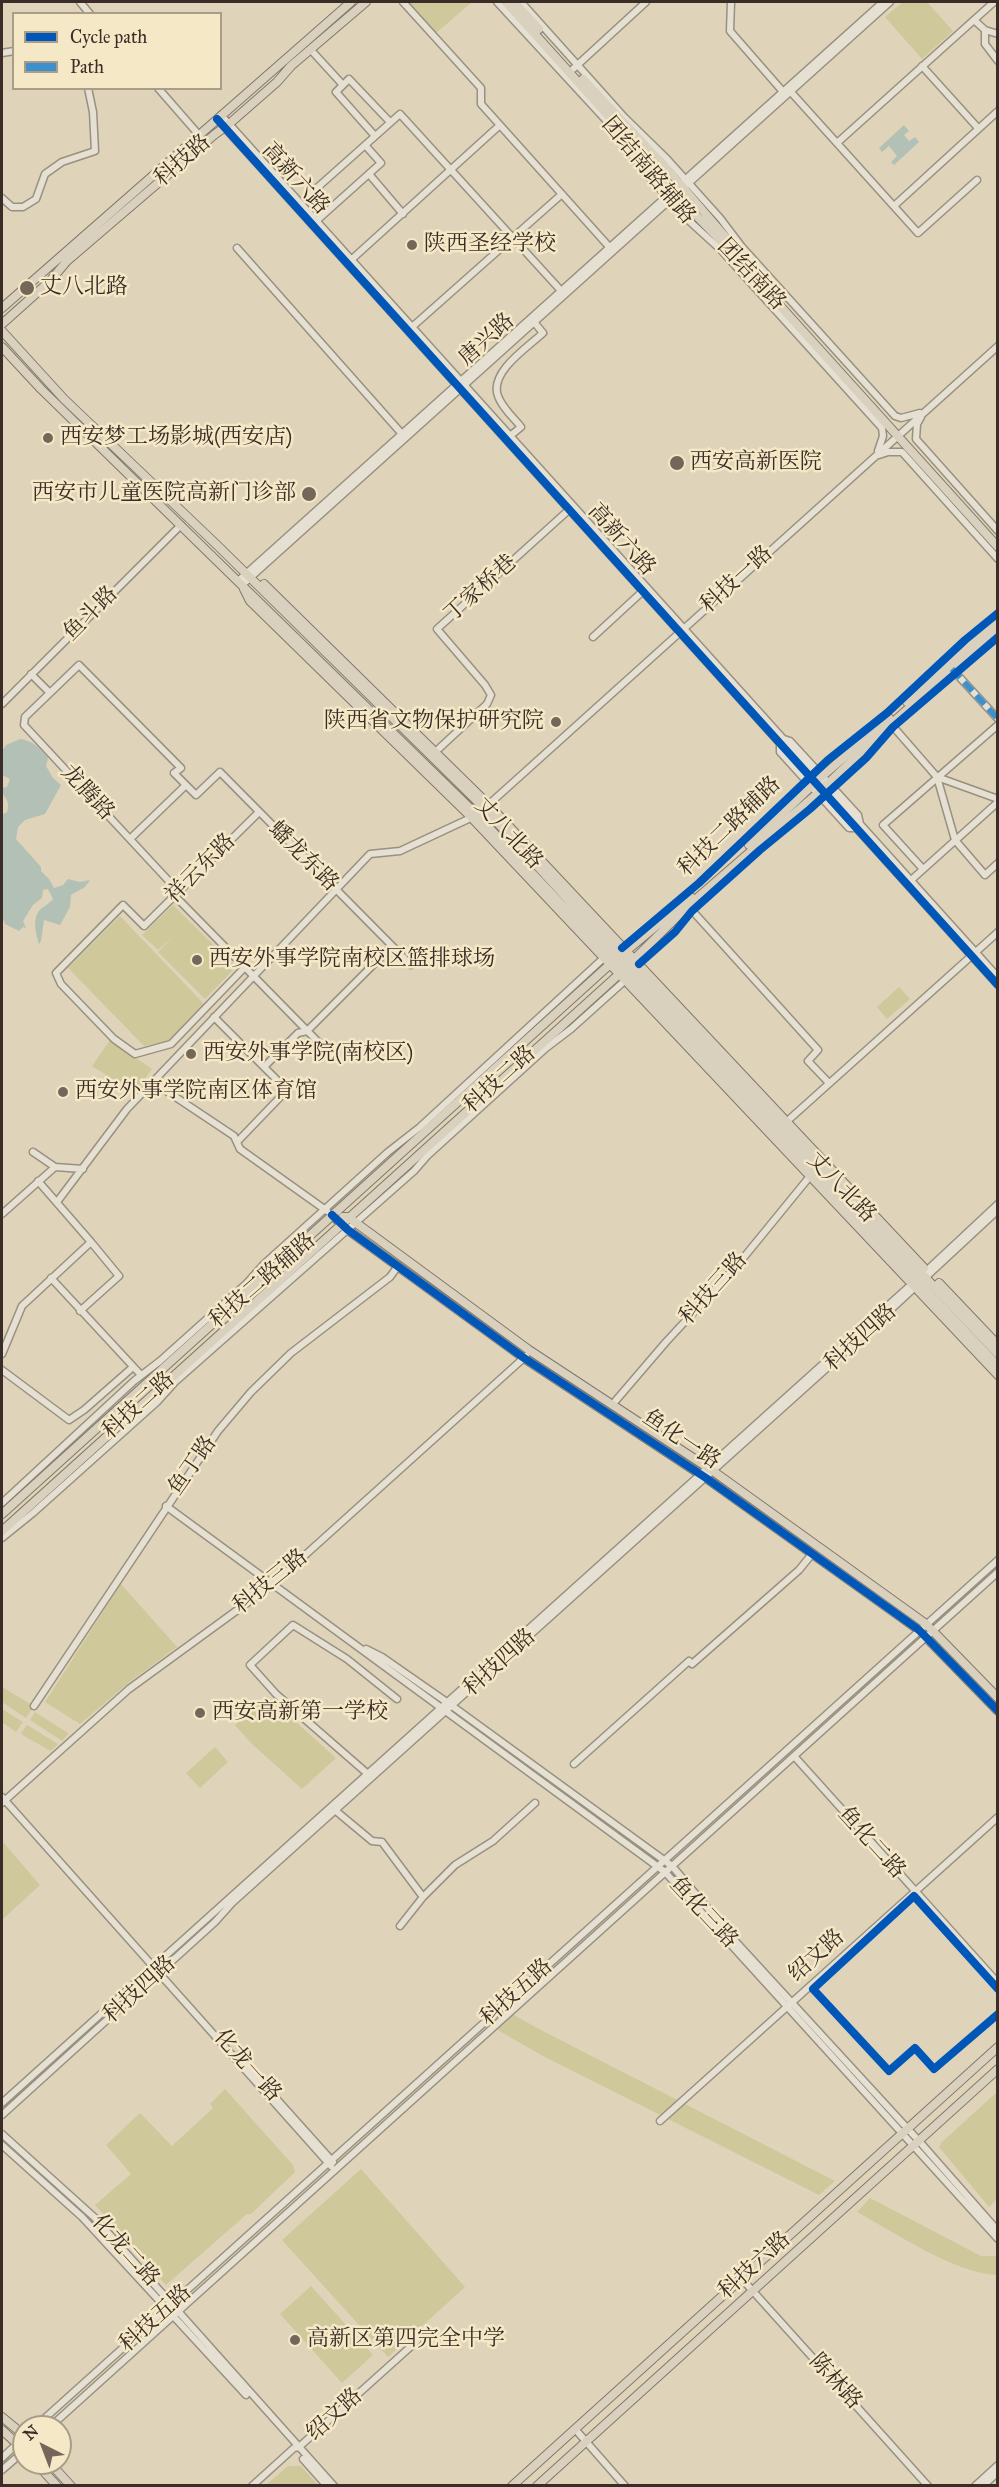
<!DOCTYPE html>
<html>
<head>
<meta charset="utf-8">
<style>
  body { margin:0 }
  #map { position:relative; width:999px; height:2487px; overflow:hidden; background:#dfd4b9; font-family:"IM FELL Great Primer",serif }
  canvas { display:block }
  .frame { position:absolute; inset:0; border:3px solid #3a2d27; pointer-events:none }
  .legend { position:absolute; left:12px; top:12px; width:210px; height:78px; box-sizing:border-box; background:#f5e8c7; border:2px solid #aa9d87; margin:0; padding:8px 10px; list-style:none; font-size:18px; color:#3a2d27 }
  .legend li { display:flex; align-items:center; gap:12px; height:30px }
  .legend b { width:30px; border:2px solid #aa9d87 }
  .north { position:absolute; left:12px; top:2415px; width:60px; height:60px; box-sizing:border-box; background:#f5e8c7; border:2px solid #aa9d87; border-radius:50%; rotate:318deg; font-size:16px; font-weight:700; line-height:24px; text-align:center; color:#3a2d27 }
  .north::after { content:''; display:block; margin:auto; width:21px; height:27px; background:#74675a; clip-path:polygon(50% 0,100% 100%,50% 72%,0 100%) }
</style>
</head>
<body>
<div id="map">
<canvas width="999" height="2487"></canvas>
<div class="frame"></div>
<ul class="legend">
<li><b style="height:8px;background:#0057b8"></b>Cycle path</li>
<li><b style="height:8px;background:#3e90cc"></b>Path</li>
</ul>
<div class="north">N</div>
</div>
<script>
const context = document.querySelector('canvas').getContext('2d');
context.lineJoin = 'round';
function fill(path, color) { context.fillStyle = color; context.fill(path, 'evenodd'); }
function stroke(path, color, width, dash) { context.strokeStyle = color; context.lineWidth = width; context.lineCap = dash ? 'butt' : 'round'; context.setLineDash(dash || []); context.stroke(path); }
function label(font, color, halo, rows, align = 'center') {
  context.font = font + ' "IM FELL Great Primer","Noto Serif SC",serif'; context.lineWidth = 5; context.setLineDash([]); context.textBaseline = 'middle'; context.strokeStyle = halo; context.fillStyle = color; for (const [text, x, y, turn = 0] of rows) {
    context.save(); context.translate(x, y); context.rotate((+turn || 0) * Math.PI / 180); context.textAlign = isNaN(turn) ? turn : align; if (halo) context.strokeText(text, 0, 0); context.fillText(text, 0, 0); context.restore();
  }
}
const green = new Path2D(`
  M407 2H472L435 34Z
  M903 2H927L953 31 922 59 885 17Z
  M173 905 236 967 205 999 158 952 175 935 158 950 142 935Z
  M120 916 204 1004 168 1041 144 1046 68 968Z
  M899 987 910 999 887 1019 877 1007Z
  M110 1040 152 1069 135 1093 92 1066Z
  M121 1584 177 1647 128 1683 80 1724 45 1702Z
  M2 1687 34 1706 26 1718 2 1702Z
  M267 1696 336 1758 302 1789 252 1744 235 1725Z
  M2 1709 23 1722 16 1732 2 1722Z
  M35 1712 68 1733V1734L62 1741 30 1720Z
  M27 1725 58 1744 51 1751 24 1736 21 1733Z
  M215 1747 228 1762 200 1788 186 1773Z
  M2 1841 40 1885 2 1920Z
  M512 2014 539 2029 835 2181 819 2195 543 2056 496 2029Z
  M225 2089 293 2165 295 2172 251 2214H247L166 2285 95 2205 131 2174 106 2145 140 2113 172 2146 213 2108 210 2104Z
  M997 2092V2199L989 2207 939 2147 942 2142Z
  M361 2169 465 2287 388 2357 282 2240Z
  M870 2198 981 2256H997V2275C956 2274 894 2232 857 2212Z
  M311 2286 373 2355 342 2383 280 2314Z
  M288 2466H301L318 2485H266Z`);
const water = new Path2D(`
  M904 125 909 131 904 135 909 141 915 137 919 142 894 165 891 162 897 156 889 146 882 152 879 148Z
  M20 739C32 740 41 749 48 758L46 766 53 778 61 785 45 814 25 820 18 827 16 839 41 867V871L49 879 54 888 63 885 68 879 80 882 90 880 85 887 71 895 70 907 60 925 44 920 41 941 39 944C36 934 32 920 39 911 42 907 48 905 53 899L48 889 43 890 42 898 33 905 23 921 26 928 23 927 19 931 5 924 2 917V815L7 812C10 804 7 799 2 793V788L7 787 10 779 2 775V751L6 745Z`);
const minor = new Path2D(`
  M80 2 90 14
  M403 2 481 88V104L612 250
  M497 2 615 130 642 169 686 218 721 250 882 428 883 436 878 451
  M521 2 625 118 667 159 720 218 742 247 895 416 901 418 920 413
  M731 2 730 31 785 94
  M974 20 985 30 998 34
  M985 30V44L998 61
  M310 49 343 85 349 79 390 122
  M2 53 14 51
  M922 66 978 128
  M573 69 646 2
  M343 85 336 92 375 136
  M158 88 199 135
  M790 91 918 233 977 180
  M221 115 998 977
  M217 119 998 985
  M837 143 994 2
  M369 174 403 214
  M309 195 400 114 564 294
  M2 198 12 207H23L36 199 45 174 62 162 95 151 93 112 88 88
  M894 206 998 111
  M314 223 381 163 365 145
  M237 248 402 434
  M351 260 500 125
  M412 327 562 194
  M921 417 917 424 916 439 998 531
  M510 436 521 427C514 418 502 408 498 396 489 372 528 347 543 333L534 322
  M879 455 888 452H902L998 559
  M238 581 883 2
  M242 585 890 2
  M593 637 643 591
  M952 669 998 719
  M31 674 50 693
  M2 704 181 525
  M890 723 937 777 955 840 985 875 998 863
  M784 739 790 741 858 815 860 824
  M780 744V752L849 828H856
  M432 755 487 704 491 695 485 685 437 629 572 507
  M937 777 998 799
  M130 839 186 785
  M923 869 883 825 998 725
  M909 882 998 802
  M179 892 24 725 25 717 79 665 181 768 174 773 196 795 220 772 411 965
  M175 896 328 1052
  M688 906 818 1050 808 1061 829 1083
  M245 967 171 1044 135 1054 114 1039 61 984 56 973 123 905 144 926 259 812
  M214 1017 287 1090 237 1142
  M264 1067 298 1033 307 1031 392 946
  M153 1082 234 1136 240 1149 327 1211
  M784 1124 998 932
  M33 1152 55 1167 83 1169
  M57 1202 127 1109 370 854 400 851 477 815 998 346
  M2 1214 55 1167
  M51 1278 141 1375
  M80 1311 119 1276 91 1242
  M2 1354 22 1306 91 1242 38 1181
  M2 1370 69 1420 84 1410 133 1367
  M612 1405 666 1342 740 1262 811 1175
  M2 1503 134 1381 160 1361 247 1283 264 1264 388 1152 420 1127 608 954 617 952 622 948
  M166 1506 665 1872 998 2239
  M2 1538 33 1513 157 1402 175 1382 414 1171 427 1156 546 1048 571 1029 630 976 639 964
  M366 1649 382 1657 448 1703 672 1866 737 1943 919 2141 998 2231
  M34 1706 218 1431 251 1392 291 1353 390 1277 398 1266
  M794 1756 998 1983
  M574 1764 689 1661 692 1664 799 1570 812 1554
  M369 1775 276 1694 250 1665 293 1625 347 1659 397 1699
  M2 1797 331 2166
  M2 1803 129 1689 273 1584 526 1356
  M336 1811 372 1841 382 1842 423 1897
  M400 1926 423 1897 455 1865 493 1841 535 1803
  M238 2056 333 2162
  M2 2103 923 1274 998 1204
  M2 2115 215 1922 232 1903 857 1341 998 1210
  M660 2121 998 1817
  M2 2134 94 2217 334 2486
  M2 2145 82 2217 246 2395
  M742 2279 928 2486
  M35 2427 998 1560
  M50 2427 998 1572
  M575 2429 625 2486
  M2 2458 24 2437
  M303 2459 327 2486
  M2 2470 24 2451
  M252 2486 294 2448 299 2447 417 2341
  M975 2486 998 2465
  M983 2486 998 2472`);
const major = new Path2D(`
  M506 2 630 140 676 195 726 246 998 547
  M514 2 539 29
  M583 79 668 170 735 248
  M2 308 351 2
  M2 324 50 281 67 261 214 135 229 124 277 82 291 66 366 2
  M2 331 64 399 218 546 484 808 621 957 998 1354
  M2 347 41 389 477 815 998 1366
  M264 584 488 804 924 1268
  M244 589 250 601 471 817 998 1375
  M907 702 998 621
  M749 845 819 779 889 718
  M332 1215 348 1230 524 1358 706 1478 919 1630 998 1711
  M343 1217H348L529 1350 713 1471 926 1624 998 1698
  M939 1283 998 1345
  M2 1514 607 967 691 897
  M2 1531 616 977 688 906 818 793 891 724 998 629
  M2 2417 24 2435
  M2 2430 24 2450
  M36 2463 57 2486
  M50 2463 71 2486
  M512 2486 998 2047
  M537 2486 998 2069`);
const quiet = new Path2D(`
  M952 669 998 719`);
const cycleway = new Path2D(`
  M217 119 998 985
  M622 948 699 883 828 760 887 713 965 640 998 613
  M639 964 675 932 692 911 760 850 810 809 866 758 893 727 998 637
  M332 1215 348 1230 524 1358 706 1478 919 1630 998 1711
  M998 1989 914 1896 813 1989 889 2071 915 2048 934 2069 998 2014`);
const markers = [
  [412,245,6,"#74675a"],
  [27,288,8,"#74675a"],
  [48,438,6,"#74675a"],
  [677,463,8,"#74675a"],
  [309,494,8,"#74675a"],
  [556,722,6,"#74675a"],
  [197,960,6,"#74675a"],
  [191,1054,6,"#74675a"],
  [63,1092,6,"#74675a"],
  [200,1713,6,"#74675a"],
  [295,2340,6,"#74675a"]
];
const streetNames = [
  ["科技路",183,161,-41],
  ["团结南路辅路",648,171,50],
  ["高新六路",295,179,48],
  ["团结南路",751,275,47],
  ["唐兴路",487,340,-42],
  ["高新六路",621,540,48],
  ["科技一路",737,580,-42],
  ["丁家桥巷",481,589,-42],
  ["鱼斗路",91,614,-45],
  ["龙腾路",87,793,47],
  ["科技二路辅路",730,827,-44],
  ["丈八北路",508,834,47],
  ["蟠龙东路",303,857,45],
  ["祥云东路",201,869,-45],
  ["科技二路",500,1080,-42],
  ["丈八北路",841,1188,46],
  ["科技二路辅路",263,1281,-41],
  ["科技三路",714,1289,-48],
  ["科技四路",861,1338,-42],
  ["科技二路",139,1406,-42],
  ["鱼化一路",681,1440,34],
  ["鱼丁路",193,1466,-55],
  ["科技三路",271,1582,-39],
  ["科技四路",500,1663,-42],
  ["鱼化二路",871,1843,48],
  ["鱼化三路",703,1913,47],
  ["绍文路",817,1956,-42],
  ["科技四路",140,1990,-42],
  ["科技五路",517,1993,-42],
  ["化龙一路",247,2066,48],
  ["化龙二路",125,2251,48],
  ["科技六路",755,2266,-42],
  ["科技五路",156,2319,-42],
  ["陈林路",835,2382,48],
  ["绍文路",335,2415,-42]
];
const poiNames = [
  ["陕西圣经学校",424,245],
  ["丈八北路",40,288],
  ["西安梦工场影城(西安店)",60,438],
  ["西安高新医院",690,463],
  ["西安市儿童医院高新门诊部",296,494,"right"],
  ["陕西省文物保护研究院",544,722,"right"],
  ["西安外事学院南校区篮排球场",209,960],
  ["西安外事学院(南校区)",203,1054],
  ["西安外事学院南区体育馆",75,1092],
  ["西安高新第一学校",212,1713],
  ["高新区第四完全中学",307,2340]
];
fill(green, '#cec89b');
fill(water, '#b2c0b5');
stroke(minor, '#989080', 9);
stroke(major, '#81796c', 10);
stroke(minor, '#e5e0d2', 6);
stroke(major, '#d9d0bd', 8);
stroke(quiet, '#3e90cc', 6, [12, 6]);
stroke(cycleway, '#0057b8', 8);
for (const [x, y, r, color] of markers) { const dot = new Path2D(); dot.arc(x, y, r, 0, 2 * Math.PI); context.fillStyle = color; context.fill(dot); stroke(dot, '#f5e8c7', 2); }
label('22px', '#3a2d27', '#f5e8c7', streetNames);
label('22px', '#3a2d27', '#f5e8c7', poiNames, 'left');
</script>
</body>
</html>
